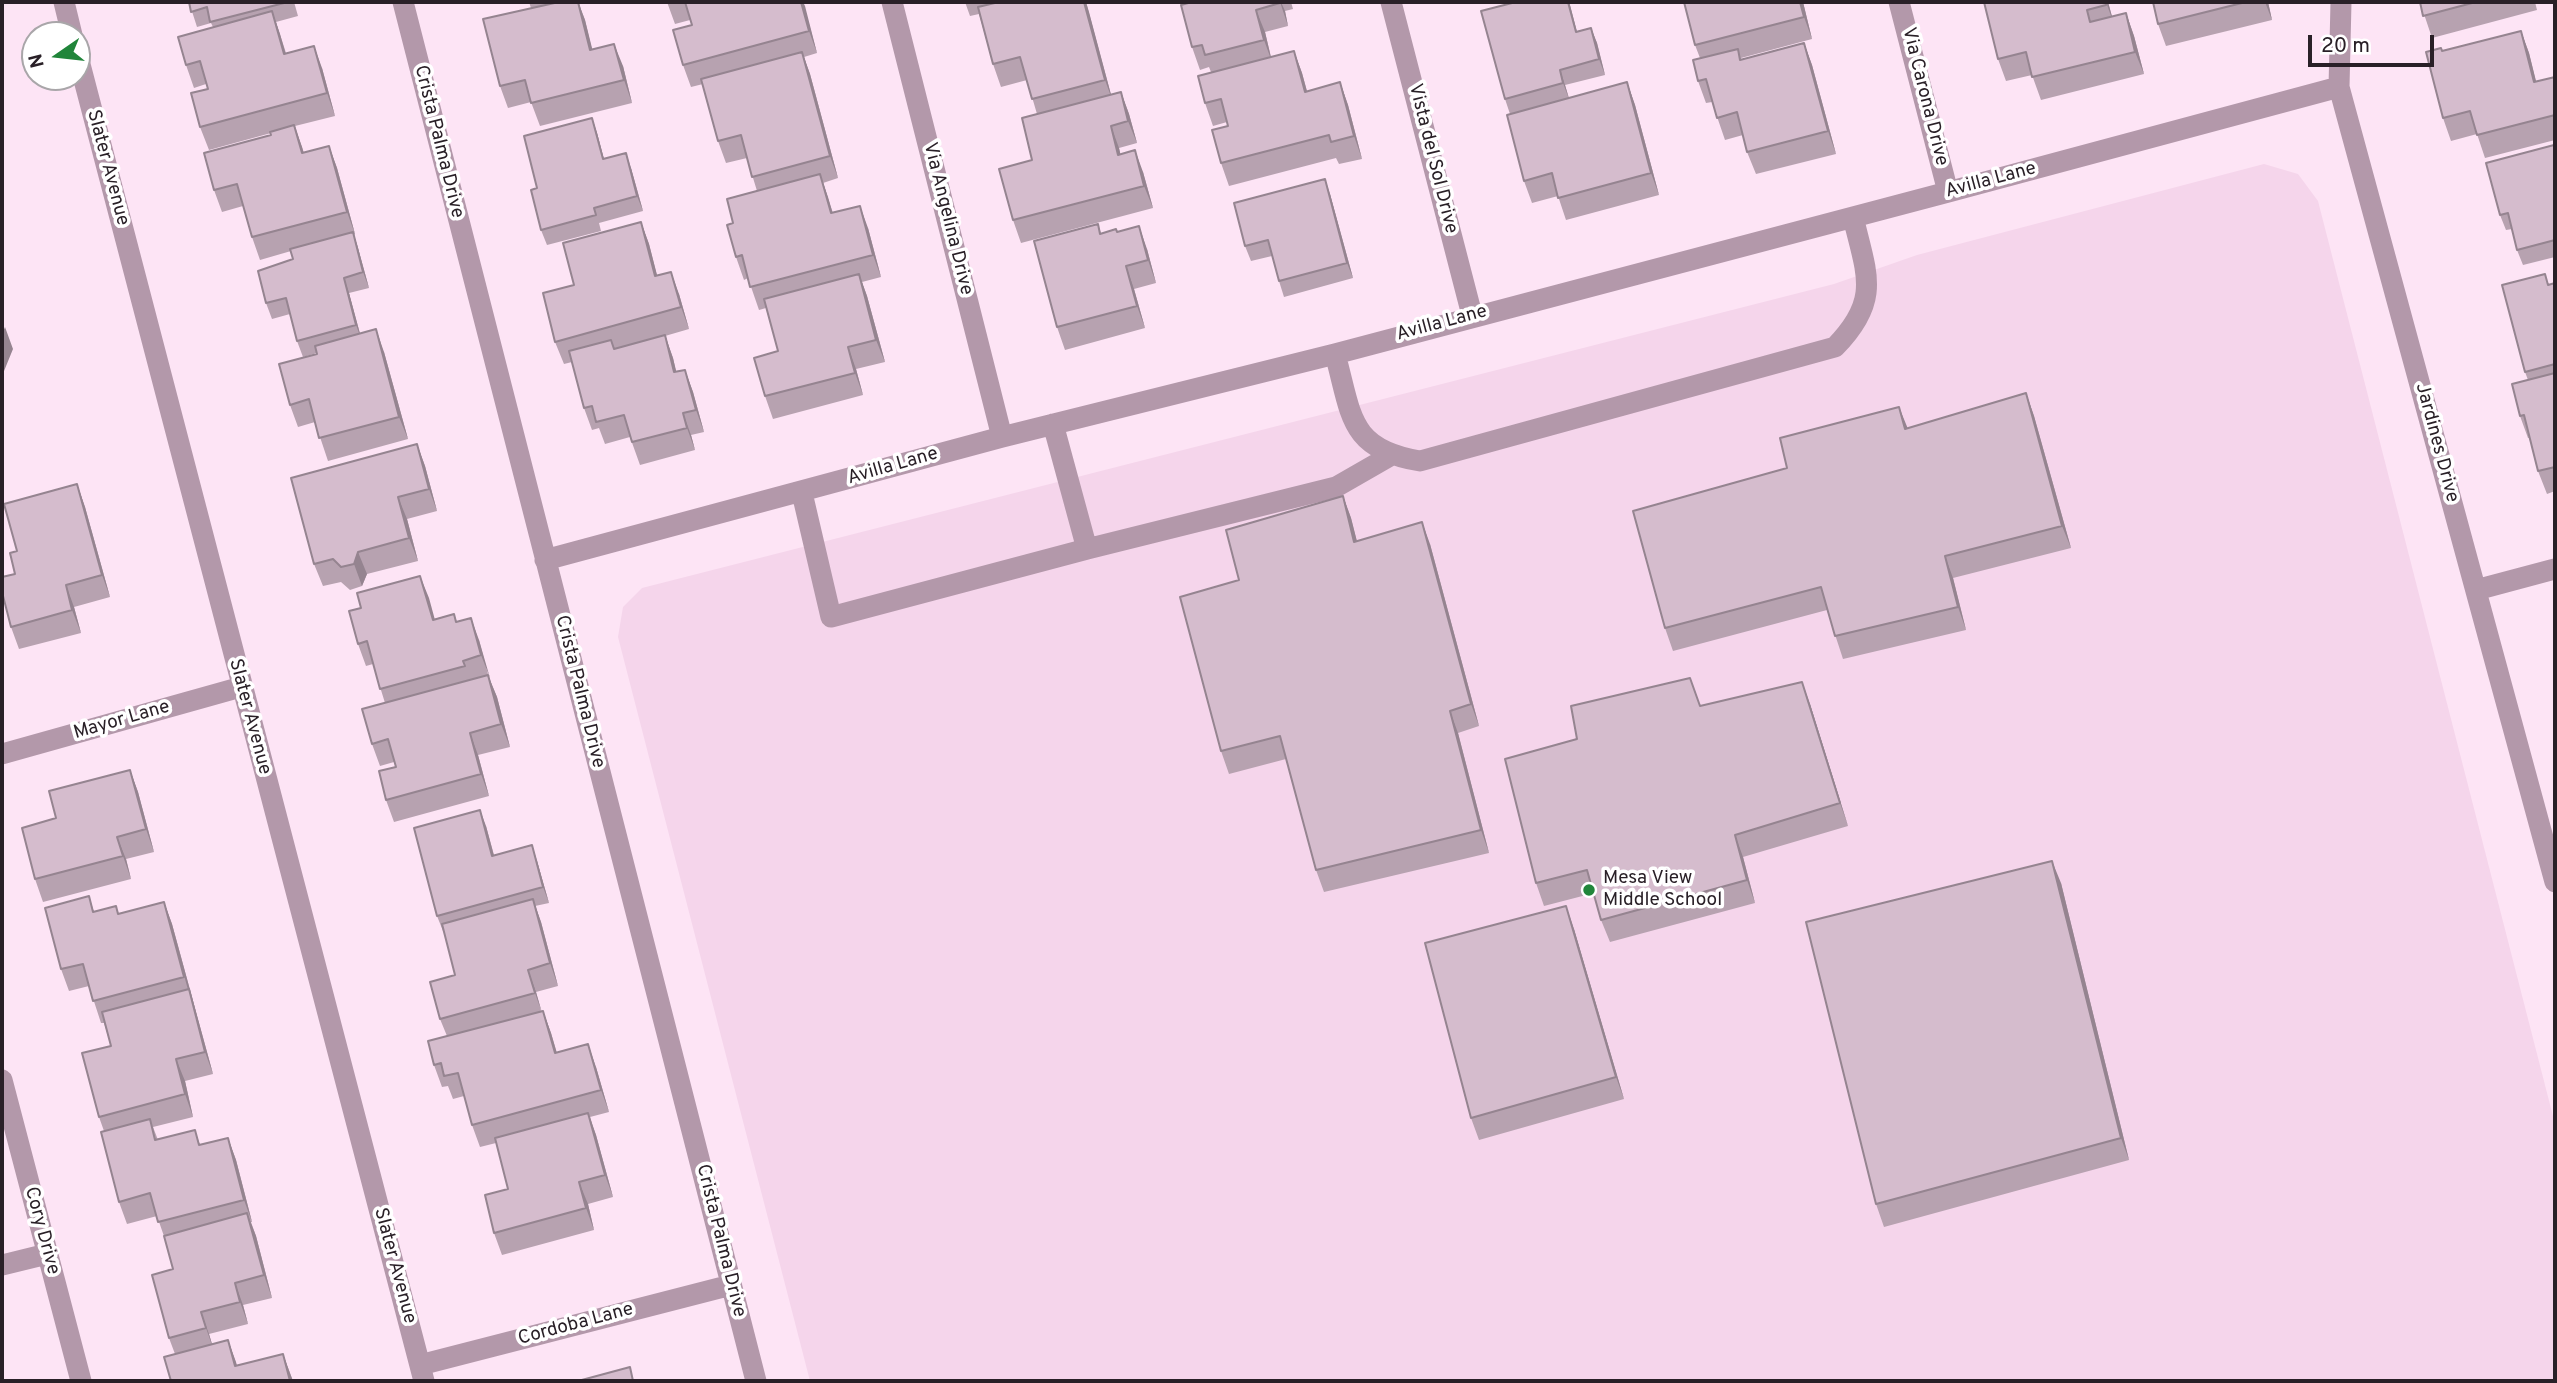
<!DOCTYPE html>
<html>
<head>
<meta charset="utf-8">
<style>
  body { margin:0 }
  #map { position:relative; width:2557px; height:1383px; overflow:hidden; background:#fde4f5; font-family:Overpass,sans-serif }
  canvas { display:block }
  .frame { position:absolute; inset:0; border:4px solid #292027; pointer-events:none }
  .north { position:absolute; left:21px; top:21px; width:70px; height:70px; box-sizing:border-box; background:#fff; border:2px solid #a9a6a9; border-radius:50%; rotate:256deg; font-size:19px; font-weight:700; line-height:28px; text-align:center; color:#292027 }
  .north::after { content:''; display:block; margin:auto; width:24px; height:32px; background:#20853a; clip-path:polygon(50% 0,100% 100%,50% 72%,0 100%) }
  .scale { position:absolute; left:2308px; top:35px; width:126px; height:32px; box-sizing:border-box; border:4px solid #292027; border-top:0; padding-left:9px; font-size:21px; line-height:24px; white-space:nowrap; color:#292027; -webkit-text-stroke:5px #fff; paint-order:stroke }
</style>
</head>
<body>
<div id="map">
<canvas width="2557" height="1383"></canvas>
<div class="frame"></div>
<div class="north">N</div>
<div class="scale">20 m</div>
</div>
<script>
const context = document.querySelector('canvas').getContext('2d');
context.lineJoin = 'round';
function fill(path, color) { context.fillStyle = color; context.fill(path, 'evenodd'); }
function stroke(path, color, width, dash) { context.strokeStyle = color; context.lineWidth = width; context.lineCap = dash ? 'butt' : 'round'; context.setLineDash(dash || []); context.stroke(path); }
function label(font, color, halo, rows, align = 'center') {
  context.font = font + ' Overpass,sans-serif'; context.lineWidth = 7; context.setLineDash([]); context.textBaseline = 'middle'; context.strokeStyle = halo; context.fillStyle = color; for (const [text, x, y, turn = 0] of rows) {
    context.save(); context.translate(x, y); context.rotate((+turn || 0) * Math.PI / 180); context.textAlign = isNaN(turn) ? turn : align; if (halo) context.strokeText(text, 0, 0); context.fillText(text, 0, 0); context.restore();
  }
}
const built = new Path2D(`
  M2264 164 2298 174 2318 201 2555 1124V1381H810L618 637 623 607 642 588 1834 284 1917 255Z`);
const minor = new Path2D(`
  M64 2 72 35
  M403 2 756 1381
  M892 2 1002 437
  M1391 2 1472 315
  M1899 2 1948 192
  M2341 2 2339 87 2555 882
  M77 53 424 1381
  M1335 354C1352 415 1348 449 1420 461L1835 347C1881 300 1867 275 1853 217
  M802 493 831 617 1087 549 1053 424
  M1087 549 1336 487 1390 456
  M545 560 1002 437 1335 354 1948 192 2339 87
  M2476 590 2555 569
  M2 754 241 687
  M2 1080 81 1381
  M2 1265 47 1254
  M420 1365 731 1285`);
const wall = new Path2D(`
  M189 2H294L298 16 276 22 286 53 322 68 335 116 295 126 304 153 329 146 337 168 355 234 354 235 358 248 369 288 349 293 360 334 384 352 408 439 328 461 315 422 298 427 290 405 317 353 303 357 297 341 290 314 272 319 266 303 293 259 291 251 260 260 252 237 243 206 222 212 214 190 271 135V133L209 150 200 127 208 89 206 84 194 88 186 65 213 27 211 23 197 27Z
  M529 2H588L579 4 585 20 592 50 623 66 632 103 540 126 531 102 508 108 500 86 531 8Z
  M667 2H803L817 53 804 57 810 74 838 178 823 183 833 213 868 228 881 277 862 282 867 296 885 362 856 369 863 395 773 419 765 396 778 351 766 308 759 310 748 278 744 280 736 257 733 223 757 191 747 158 726 163 718 141 703 84 691 87 683 65 692 25 690 20 675 24Z
  M965 2H1032V3L1036 2H1086L1111 95 1121 92 1129 114 1137 143 1119 148 1120 154 1143 172 1153 208 1021 243 1013 220 1032 160 1037 114 1027 80 1001 87 993 64 979 14 970 16Z
  M1192 2H1291L1293 9 1285 11 1288 26 1265 32 1271 57 1294 51 1302 73 1307 91 1340 82 1348 105 1362 159 1339 164 1336 158 1229 186 1221 163 1228 126 1227 122 1213 126 1205 103 1211 72 1209 67 1200 70 1192 47Z
  M1803 2 1812 39 1741 58 1742 60 1804 43 1812 65 1836 154 1756 174 1747 152 1743 135 1725 140 1712 102 1706 103 1698 81 1700 58 1695 45Z
  M1984 2H2108L2112 17 2126 13 2134 36 2144 74 2041 100 2032 75 2006 81 1998 59Z
  M2153 2H2268L2272 20 2166 46 2158 24Z
  M2420 2H2535L2537 10 2432 38Z
  M1591 28 1597 43 1605 75 1565 85 1569 98 1627 82 1635 105 1659 195 1566 220 1558 196 1532 203 1524 181 1510 114 1505 99 1577 31Z
  M2521 31 2529 53 2536 82 2555 77V140L2485 158 2477 134 2451 141 2443 118 2442 51Z
  M592 118 597 133 604 159 631 168 643 211 599 223 601 231 547 245 541 230 537 188Z
  M2555 148V257L2523 265 2517 250 2512 229 2506 230 2500 215Z
  M1330 194 1353 278 1284 297 1279 281 1272 256 1251 261 1245 246Z
  M641 222 649 244 657 276 679 294 689 329 665 336 673 358 676 372 685 370 693 392 704 432 691 435 695 450 640 465 630 437 605 444 599 428 592 430 584 408 572 362 564 364 555 342 574 285Z
  M1098 224 1101 233 1117 232 1147 249 1156 283 1134 289 1145 328 1065 350 1057 327Z
  M2555 283V491L2547 494 2538 471 2530 438H2528L2520 416 2528 380 2525 372 2549 285Z
  M2026 393 2034 416 2071 548 1953 578 1966 630 1843 659 1827 610 1673 651 1665 628 1787 468 1899 407 1907 429Z
  M417 444 425 466 437 511 407 519 418 561 367 574 362 586 350 590 341 582 323 586 314 564Z
  M77 484 85 507 110 597 74 607 81 633 19 649 11 627 17 551Z
  M1343 496 1351 518 1357 542 1430 544 1479 726 1458 733 1489 853 1324 892 1316 870 1286 759 1229 774 1221 751 1239 580Z
  M420 576 434 619 454 614 457 622 479 640 489 678 497 697 510 747 478 755 489 796 394 822 386 800 396 767 394 762 380 766 372 744 385 703 373 664 366 666 358 644 361 608Z
  M1810 704 1848 826 1743 857 1755 903 1610 942 1601 920 1594 893 1544 906 1536 883 1700 706Z
  M130 770 138 792 154 852 126 859 131 879 43 902 35 879 56 818Z
  M486 826 494 855 537 861 549 903 535 906 541 922 558 986 536 992 541 1011H543L551 1033 557 1053 596 1067 609 1112 590 1117 596 1135 613 1197 588 1204 594 1230 502 1255 494 1233 508 1189 496 1143 480 1147 472 1125 464 1096 453 1099 448 1086 442 1087 434 1065 447 1036 440 1019 455 975 444 931H443L437 916Z
  M2061 883 2129 1160 1884 1227 1876 1204Z
  M89 896 94 912 116 906 119 914 164 902 172 924 213 1074 185 1081 193 1117 153 1127 158 1140 195 1130 200 1145 228 1138 236 1160 252 1222H251L256 1236 272 1298 243 1305 248 1324 209 1334 212 1344 228 1340 237 1366 283 1354 293 1381H171L164 1357 175 1354 169 1338 152 1275 173 1269 166 1242 157 1216 127 1224 119 1202 101 1132 104 1131 99 1117 82 1053 111 1046 104 1023H101L89 986 69 991 61 969 45 908Z
  M1574 929 1624 1099 1479 1140 1471 1118Z`);
const shadedWall = new Path2D(`
  M578 2 585 20 598 72 590 50Z
  M801 2H803L805 6 817 53 809 31Z
  M1084 2H1086L1089 12 1113 102 1105 80Z
  M1280 2H1281L1285 11 1288 26Z
  M1568 2H1569L1570 5 1581 47 1576 32Z
  M1800 2H1803L1812 39 1804 17Z
  M2106 2H2108L2115 27Z
  M2265 2H2268L2272 20Z
  M1256 10 1265 32 1272 62 1264 40Z
  M272 11 280 34 292 76 284 54Z
  M2126 13 2134 36 2144 74 2135 52Z
  M1591 28 1597 43 1605 75 1599 59Z
  M2521 31 2529 53 2542 105 2534 82Z
  M1804 43 1812 65 1836 154 1828 131Z
  M614 44 623 66 632 103 624 80Z
  M314 46 322 68 335 116 327 93Z
  M1294 51 1302 73 1313 114 1305 92Z
  M802 52 810 74 838 178 830 156Z
  M1560 70 1565 85 1569 99 1563 83Z
  M1340 82 1348 105 1362 159 1354 136Z
  M1627 82 1635 105 1659 195 1651 173Z
  M1121 92 1129 114 1137 143 1128 121Z
  M592 118 597 133 608 175 603 159Z
  M294 125 302 147 310 176 302 153Z
  M1111 126 1119 148 1126 177 1118 155Z
  M329 146 337 168 355 234 347 212Z
  M1135 150 1143 172 1153 208 1144 186Z
  M626 153 631 168 643 211 637 196Z
  M820 174 828 197 839 236 831 213Z
  M1325 179 1330 194 1353 278 1347 263Z
  M860 206 868 228 881 277 873 255Z
  M641 222 649 244 663 298 655 276Z
  M1139 226 1147 249 1156 283 1148 260Z
  M353 232 358 248 369 288 363 272Z
  M1126 266 1134 289 1145 328 1137 306Z
  M671 272 679 294 689 329 681 307Z
  M859 274 867 296 885 362 876 340Z
  M344 278 349 293 362 341 356 325Z
  M5 327 13 349 2 376V334Z
  M376 329 384 352 408 439 399 417Z
  M665 335 673 358 682 395 674 372Z
  M848 347 856 369 863 395 855 373Z
  M685 370 693 392 704 432 696 410Z
  M2026 393 2034 416 2071 548 2062 526Z
  M1899 407 1908 429H1905Z
  M683 413 691 435 695 450 687 428Z
  M417 444 425 466 437 511 429 489Z
  M77 484 85 507 110 597 102 575Z
  M1343 496 1351 518 1363 565 1354 542Z
  M398 497 407 519 418 561 409 538Z
  M1422 522 1430 544 1479 726 1471 704Z
  M358 552 367 574 362 586 354 564Z
  M1945 556 1953 578 1966 630 1958 607Z
  M420 576 429 598 441 642 433 620Z
  M66 585 74 607 81 633 72 610Z
  M471 618 479 640 490 678 481 655Z
  M488 675 497 697 510 747 501 724Z
  M1802 682 1810 704 1848 826 1840 803Z
  M1450 711 1458 733 1489 853 1481 830Z
  M470 733 478 755 489 796 481 774Z
  M130 770 138 792 154 852 146 829Z
  M480 810 486 826 498 871 492 856Z
  M1735 835 1743 857 1755 903 1747 880Z
  M117 837 126 859 131 879 123 856Z
  M532 845 537 861 549 903 543 887Z
  M2052 861 2061 883 2129 1160 2121 1138Z
  M533 899 541 922 558 986 550 963Z
  M164 902 172 924 213 1074 205 1052Z
  M1566 906 1574 929 1624 1099 1616 1077Z
  M528 970 536 992 543 1016 535 993Z
  M543 1011 551 1033 563 1075 555 1053Z
  M588 1044 596 1067 609 1112 601 1090Z
  M176 1059 185 1081 193 1117 185 1094Z
  M588 1113 596 1135 613 1197 605 1175Z
  M228 1138 236 1160 252 1222 244 1200Z
  M579 1182 588 1204 594 1230 586 1208Z
  M247 1213 256 1236 272 1298 264 1275Z
  M235 1283 243 1305 248 1324 240 1302Z
  M201 1312 209 1334 214 1351 206 1328Z
  M228 1340 236 1362 241 1381 235 1366Z
  M283 1354 291 1376 293 1381H290Z`);
const building = new Path2D(`
  M189 2H288L210 22 207 7 191 12Z
  M559 2H578L590 50 614 44 624 80 531 103 525 80 500 86 483 19Z
  M685 2H801L809 31 683 65 673 30 692 25Z
  M999 2H1031L1032 3 1036 2H1084L1105 80 1032 99 1020 57 993 64 978 7Z
  M1192 2H1280V3L1256 10 1264 40 1205 55 1202 45 1192 47 1181 5Z
  M1516 2H1568L1576 32 1591 28 1599 59 1560 70 1563 83 1505 99 1481 11Z
  M1684 2H1800L1804 17 1695 45Z
  M1984 2H2106V5L2087 10 2090 22 2126 13 2135 52 2032 77 2026 52 1998 59Z
  M2153 2H2246L2158 24Z
  M2420 2H2476L2423 16Z
  M272 11 284 54 314 46 327 93 200 127 191 93 208 89 200 61 186 65 178 37Z
  M2521 31 2534 82 2555 77V115L2477 135 2470 111 2443 118 2426 52 2441 48 2442 51Z
  M1804 43 1828 131 1747 152 1737 112 1717 118 1706 79 1698 81 1693 60 1738 49 1740 60Z
  M1294 51 1305 92 1340 82 1354 136 1331 142 1329 135 1221 163 1212 130 1228 126 1221 99 1205 103 1198 76Z
  M802 52 830 156 752 177 741 135 718 141 701 79Z
  M1627 82 1651 173 1558 198 1552 173 1524 181 1507 115Z
  M1121 92 1128 121 1111 126 1118 155 1135 150 1144 186 1013 220 999 169 1032 160 1022 118Z
  M592 118 603 159 626 153 637 196 594 208 596 215 541 230 531 190 537 188 524 136Z
  M294 125 302 153 329 146 347 212 252 237 237 184 214 190 204 153 271 135 270 132Z
  M2554 145 2555 148V240L2517 250 2508 213 2500 215 2486 163Z
  M820 174 831 213 860 206 873 255 750 287 742 255 736 257 727 225 733 223 727 199Z
  M1325 179 1347 263 1279 281 1268 240 1245 246 1234 203Z
  M641 222 655 276 671 272 681 307 555 342 543 293 574 285 563 243Z
  M1098 224 1100 234 1116 229 1117 232 1139 226 1148 260 1126 266 1137 306 1057 327 1034 241Z
  M353 232 363 272 344 278 356 325 297 341 286 298 266 303 258 271 293 259 290 249Z
  M859 274 876 340 848 347 855 373 765 396 754 358 778 351 764 299Z
  M2545 274 2548 285 2555 283V364L2525 372 2502 285Z
  M376 329 399 417 319 438 309 399 290 405 279 364 317 354 315 346Z
  M665 335 674 372 685 370 696 410 683 413 687 428 632 442 624 415 596 422 592 406 584 408 569 351 611 340 614 349Z
  M2555 373V467L2538 471 2524 415 2520 416 2512 384Z
  M2026 393 2062 526 1945 556 1958 607 1835 636 1821 587 1665 628 1633 511 1787 468 1780 438 1899 407 1905 429Z
  M417 444 429 489 398 497 409 538 358 552 354 564 341 567 333 559 314 564 291 478Z
  M77 484 102 575 66 585 72 610 11 627 2 592V577L15 574 10 553 17 551 4 504Z
  M1343 496 1354 542 1422 522 1471 704 1450 711 1481 830 1316 870 1280 736 1221 751 1180 597 1239 580 1226 530Z
  M420 576 433 620 454 614 456 622 471 618 481 655 463 661 465 666 380 689 367 641 358 644 349 611 361 608 357 593Z
  M488 675 501 724 470 733 481 774 386 800 379 771 396 767 388 739 372 744 362 709Z
  M1690 678 1700 706 1802 682 1840 803 1735 835 1747 880 1601 920 1587 870 1536 883 1505 759 1577 739 1571 706Z
  M130 770 146 829 117 837 123 856 35 879 22 828 56 818 49 791Z
  M480 810 492 856 532 845 543 887 437 916 414 828Z
  M2052 861 2121 1138 1876 1204 1806 922Z
  M89 896 93 912 116 906 118 914 164 902 184 977 93 1001 83 964 61 969 45 908Z
  M533 899 550 963 528 970 535 993 440 1019 430 982 455 975 442 924Z
  M1566 906 1616 1077 1471 1118 1425 943Z
  M189 989 205 1052 176 1059 185 1094 99 1117 82 1053 111 1046 102 1012Z
  M543 1011 555 1053 588 1044 601 1090 472 1125 458 1073 444 1076 441 1063 434 1065 428 1041Z
  M588 1113 605 1175 579 1182 586 1208 494 1233 485 1195 508 1189 495 1138Z
  M150 1119 155 1140 195 1130 199 1145 228 1138 244 1200 158 1222 150 1193 119 1202 101 1132Z
  M247 1213 264 1275 235 1283 240 1302 201 1312 206 1328 169 1338 152 1275 173 1269 164 1236Z
  M228 1340 235 1366 283 1354 290 1381H171L164 1357Z
  M630 1367 633 1381H578Z`);
const markers = [
  [1589,890,7,"#20853a"]
];
const streetNames = [
  ["Via Carona Drive",1924,97,76],
  ["Crista Palma Drive",438,142,76],
  ["Vista del Sol Drive",1432,159,76],
  ["Slater Avenue",107,168,75],
  ["Avilla Lane",1991,181,-15],
  ["Via Angelina Drive",947,219,76],
  ["Avilla Lane",1442,324,-15],
  ["Jardines Drive",2436,443,75],
  ["Avilla Lane",893,467,-16],
  ["Crista Palma Drive",579,692,76],
  ["Slater Avenue",249,717,75],
  ["Mayor Lane",122,721,-16],
  ["Cory Drive",41,1231,75],
  ["Crista Palma Drive",720,1241,76],
  ["Slater Avenue",394,1266,75],
  ["Cordoba Lane",576,1325,-15]
];
const poiNames = [
  ["Mesa View",1603,879],
  ["Middle School",1603,901]
];
fill(built, '#f5d5eb');
stroke(minor, '#b398aa', 21);
fill(wall, '#b7a2b0');
fill(shadedWall, '#958490');
fill(building, '#d5bccd');
stroke(building, '#958490', 2);
for (const [x, y, r, color] of markers) { const dot = new Path2D(); dot.arc(x, y, r, 0, 2 * Math.PI); context.fillStyle = color; context.fill(dot); stroke(dot, '#fff', 2.5); }
label('19px', '#292027', '#fff', streetNames);
label('19px', '#292027', '#fff', poiNames, 'left');
</script>
</body>
</html>
